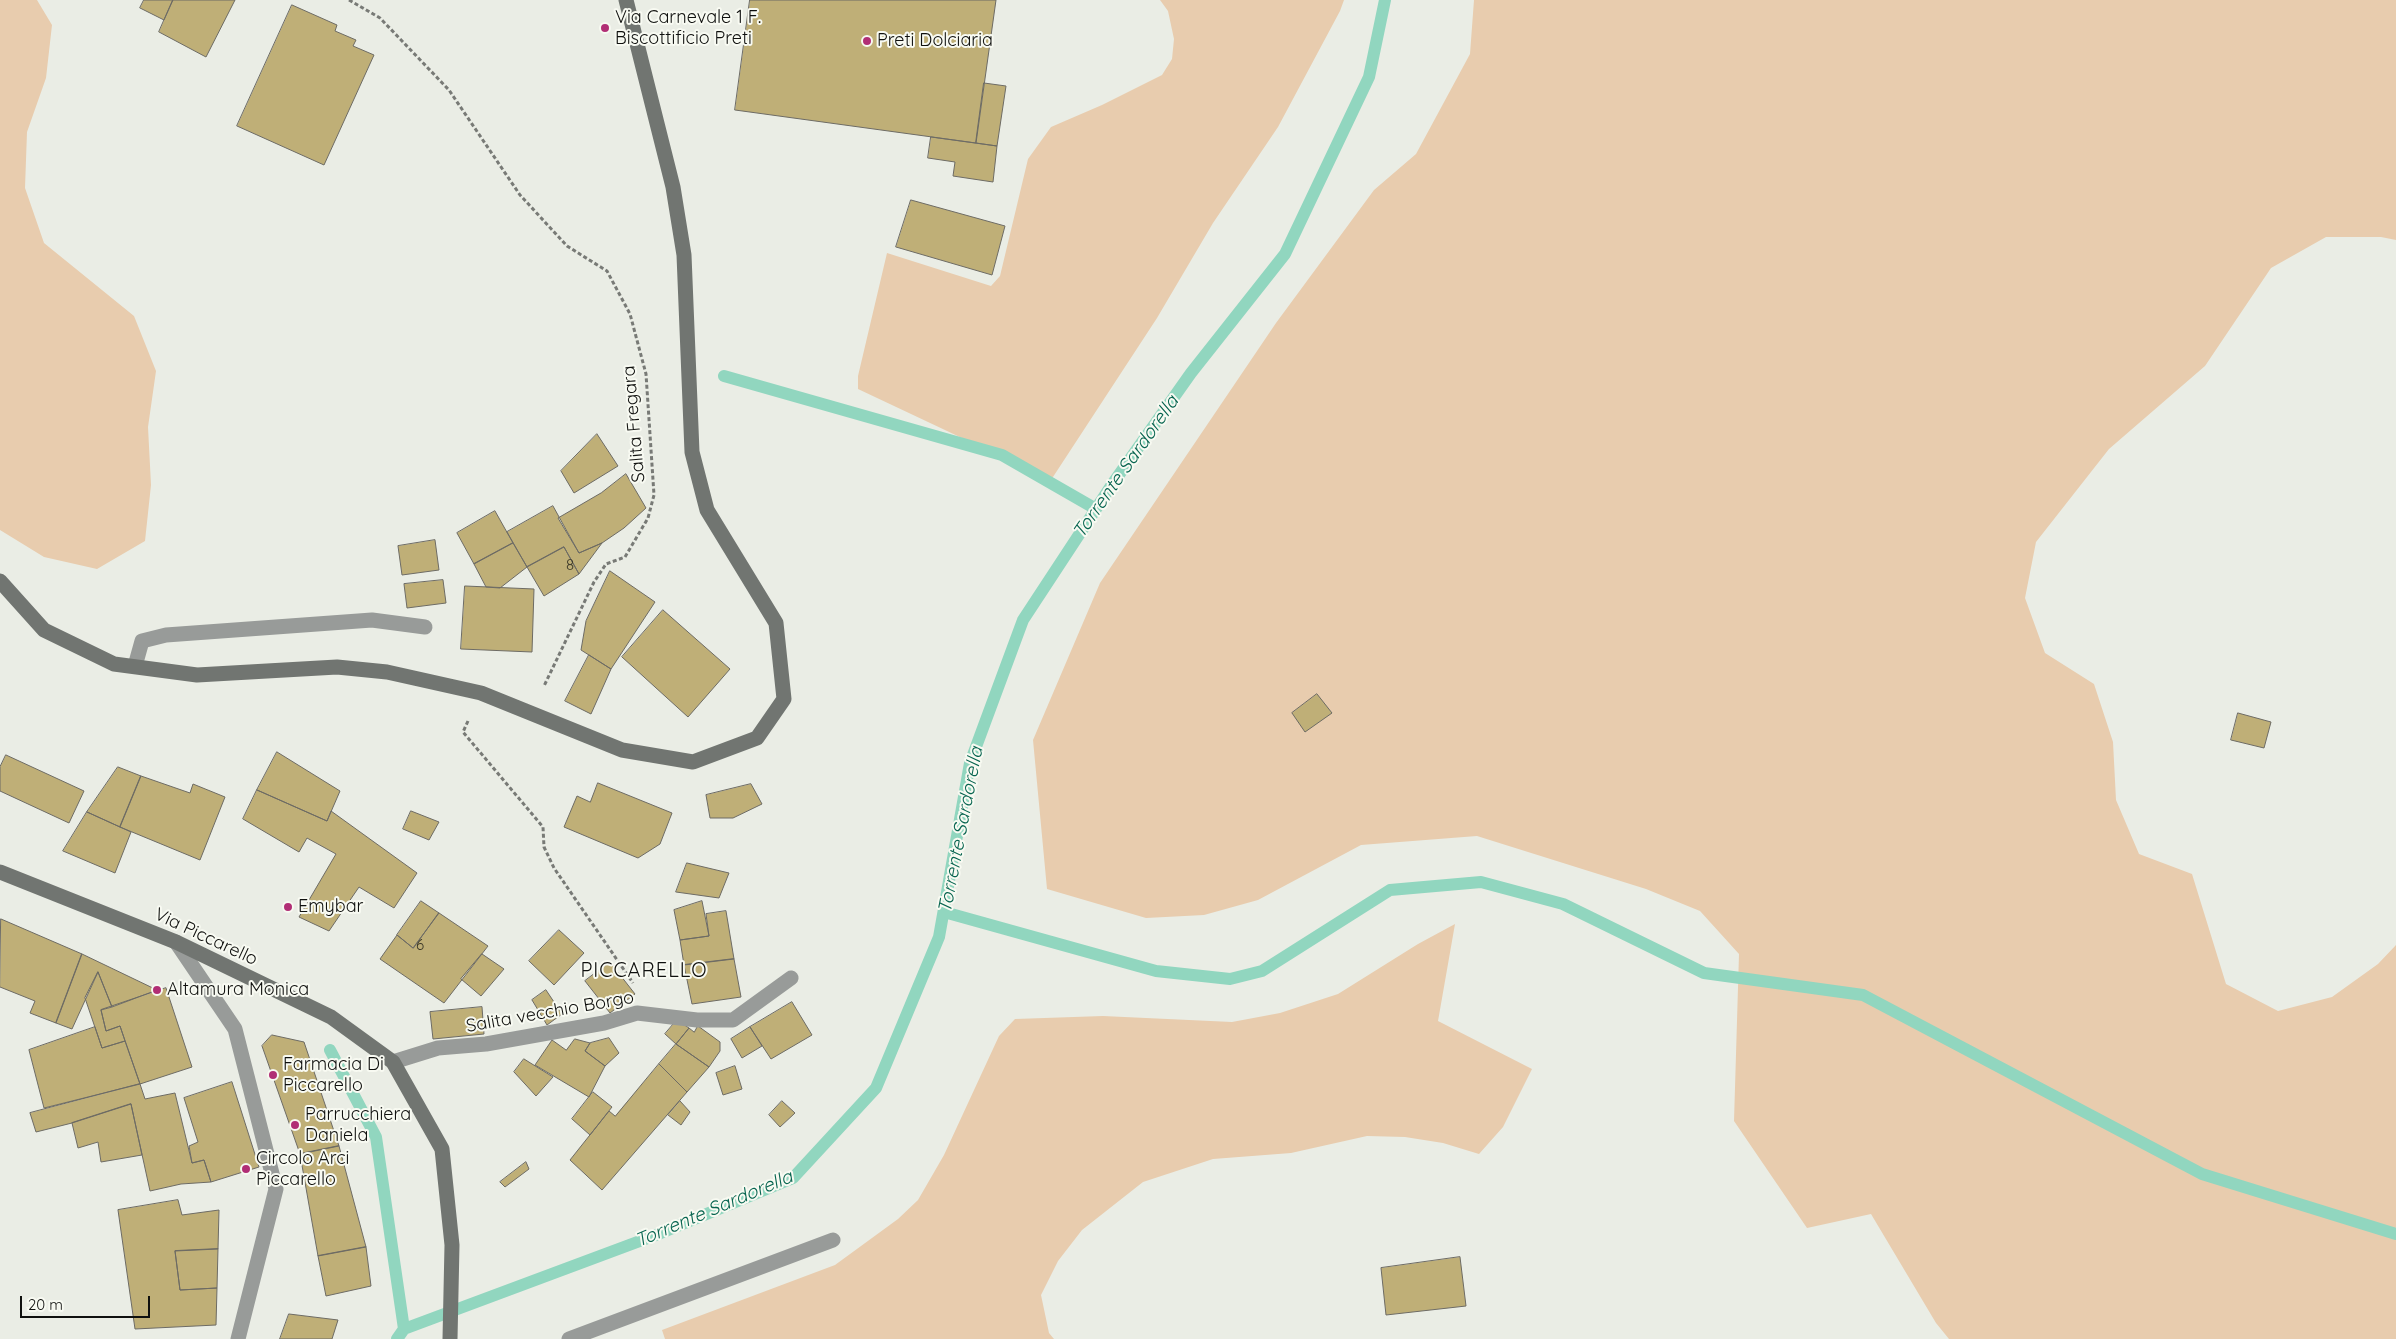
<!DOCTYPE html>
<html>
<head>
<meta charset="utf-8">
<style>
  body { margin:0 }
  #map { position:relative; width:2396px; height:1339px; overflow:hidden; background:#eaede5; font-family:Quicksand,sans-serif }
  canvas { display:block }
  .scale { position:absolute; left:20px; top:1296px; width:130px; height:22px; box-sizing:border-box; border:2px solid #0f100e; border-top:0; padding-left:6px; font-size:15px; line-height:18px; white-space:nowrap; color:#0f100e; -webkit-text-stroke:4px #f8faf2; paint-order:stroke }
</style>
</head>
<body>
<div id="map">
<canvas width="2396" height="1339"></canvas>
<div class="scale">20 m</div>
</div>
<script>
const context = document.querySelector('canvas').getContext('2d');
context.lineJoin = 'round';
function fill(path, color) { context.fillStyle = color; context.fill(path, 'evenodd'); }
function stroke(path, color, width, dash) { context.strokeStyle = color; context.lineWidth = width; context.lineCap = dash ? 'butt' : 'round'; context.setLineDash(dash || []); context.stroke(path); }
function label(font, color, halo, rows, align = 'center') {
  context.font = font + ' Quicksand,sans-serif'; context.lineWidth = 4; context.setLineDash([]); context.textBaseline = 'middle'; context.strokeStyle = halo; context.fillStyle = color; for (const [text, x, y, turn = 0] of rows) {
    context.save(); context.translate(x, y); context.rotate((+turn || 0) * Math.PI / 180); context.textAlign = isNaN(turn) ? turn : align; if (halo) context.strokeText(text, 0, 0); context.fillText(text, 0, 0); context.restore();
  }
}
const green = new Path2D(`
  M0 0H37L52 25 46 78 27 132 25 188 44 243 134 316 156 371 148 427 151 485 145 541 97 569 44 557 0 530Z
  M1160 0H1344L1340 11 1278 127 1213 223 1157 318 1051 480 858 389V376L887 253 991 286 1000 276 1028 159 1051 127 1102 105 1162 75 1172 59 1174 39 1168 11Z
  M1474 0H2396V240L2381 237H2326L2271 268 2205 366 2109 449 2036 542 2025 598 2045 653 2094 684 2113 742 2116 800 2139 854 2192 874 2226 984 2278 1011 2332 997 2378 964 2396 945V1339H1949L1936 1323 1871 1214 1807 1228 1734 1121 1739 954 1700 911 1646 889 1477 836 1361 845 1258 900 1204 915 1146 918 1047 889 1033 740 1100 583 1276 323 1374 190 1416 154 1470 54Z
  M1455 924 1438 1021 1532 1069 1503 1127 1479 1154 1443 1143 1405 1137 1367 1136 1291 1153 1213 1159 1143 1182 1082 1230 1058 1261 1041 1295 1049 1333 1054 1339H665L662 1330 835 1265 898 1219 918 1200 944 1155 999 1036 1015 1019 1103 1016 1232 1022 1280 1013 1338 994 1418 944Z`);
const stream = new Path2D(`
  M724 376 1002 455 1096 509
  M944 912 1156 971 1230 979 1262 971 1390 890 1481 882 1563 904 1704 973 1863 995 2202 1174 2396 1234
  M330 1050 376 1137 404 1329
  M397 1339 404 1329 656 1235 793 1178 876 1088 939 937 970 763 1023 620 1111 486 1191 373 1285 254 1369 77 1385 0`);
const building = new Path2D(`
  M144 0H173L164 20 140 8Z
  M173 0H235L206 57 159 32Z
  M750 0H996L976 143 735 110Z
  M292 5 337 25 335 31 356 40 353 46 374 55 324 165 237 126Z
  M984 83 1006 86 997 146 976 143Z
  M931 137 997 146 993 182 953 176 955 162 928 158Z
  M911 200 1005 226 992 275 896 247Z
  M597 434 618 466 574 493 561 471Z
  M626 474 646 508 624 528 602 543 579 553 558 518 601 493Z
  M553 506 579 553 602 543 579 574 564 547 527 567 507 532Z
  M495 511 513 543 474 564 457 533Z
  M435 540 439 570 402 575 398 546Z
  M513 543 527 567 500 588 486 587 474 564Z
  M564 547 579 574 544 596 527 567Z
  M610 571 655 602 611 669 581 650 586 621Z
  M443 580 446 603 407 608 404 584Z
  M465 586 534 589 532 652 461 649Z
  M663 610 730 669 688 717 622 657Z
  M589 655 611 669 591 714 565 701Z
  M1317 694 1332 713 1305 732 1292 713Z
  M2238 713 2271 722 2264 748 2231 740Z
  M277 752 340 791 327 821 257 790Z
  M6 755 84 791 69 823 0 791V767Z
  M118 767 141 776 120 827 87 812Z
  M141 776 190 793 193 784 225 797 200 860 120 827Z
  M598 783 672 813 660 844 638 858 564 827 577 796 590 802Z
  M751 784 762 804 733 818H710L706 795Z
  M257 790 327 821 331 811 417 873 394 908 359 887 329 931 299 917 336 854 307 838 299 852 243 819Z
  M411 811 439 822 429 840 403 829Z
  M87 812 131 832 115 873 63 851Z
  M687 863 729 873 719 898 676 892Z
  M421 901 439 913 413 948 397 935Z
  M702 901 709 936 680 940 674 910Z
  M726 911 734 959 684 965 680 940 709 936 706 914Z
  M439 913 488 946 444 1003 380 959 397 935 413 948Z
  M1 919 82 954 56 1023 30 1013 35 1001 0 987Z
  M559 930 584 953 554 985 529 961Z
  M82 954 157 990 112 1007 98 972 72 1029 56 1023Z
  M482 954 504 969 481 996 461 979Z
  M734 959 741 997 692 1004 684 965Z
  M610 962 635 994 610 1013 585 981Z
  M98 972 112 1007 101 1010 106 1031 120 1026 125 1041 102 1048 85 998Z
  M166 988 192 1067 140 1084 120 1026 106 1031 101 1010Z
  M546 990 562 1014 547 1025 532 1000Z
  M792 1002 812 1035 771 1059 750 1027Z
  M482 1007 484 1034 433 1039 430 1012Z
  M677 1020 689 1028 676 1044 665 1034Z
  M698 1026 720 1042V1051L709 1067 676 1044 689 1028 694 1032Z
  M95 1027 102 1048 125 1041 140 1084 44 1108 29 1050Z
  M750 1027 762 1046 742 1058 731 1039Z
  M272 1035 304 1042 339 1146 300 1154 262 1046Z
  M609 1038 619 1053 605 1066 585 1051 590 1043Z
  M575 1039 590 1043 585 1051 605 1066 589 1097 535 1065 552 1040 566 1050Z
  M676 1044 709 1067 687 1092 659 1064Z
  M524 1059 553 1077 536 1096 514 1072Z
  M659 1064 687 1092 602 1190 570 1160 609 1111 615 1116Z
  M735 1066 742 1089 723 1095 716 1073Z
  M232 1082 259 1167 211 1182 204 1160 192 1163 189 1146 198 1142 184 1098Z
  M140 1084 145 1099 175 1093 192 1163 204 1160 211 1182 181 1184 150 1191 131 1104 72 1123 36 1132 30 1113Z
  M593 1092 612 1107 590 1135 572 1119Z
  M680 1101 690 1112 681 1125 668 1115Z
  M782 1101 795 1113 780 1127 769 1115Z
  M131 1104 142 1155 101 1162 98 1142 78 1148 72 1123Z
  M339 1146 366 1247 318 1256 300 1154Z
  M526 1162 529 1169 505 1187 500 1182Z
  M178 1200 182 1215 219 1210 218 1249 175 1251 180 1290 217 1288 216 1325 135 1329 118 1210Z
  M366 1247 371 1286 326 1296 318 1256Z
  M218 1249 217 1288 180 1290 175 1251Z
  M1460 1257 1466 1306 1386 1315 1381 1268Z
  M289 1314 338 1320 332 1339H280Z`);
const path = new Path2D(`
  M349 0 380 18 449 90 520 195 567 246 607 271 630 314 646 374 654 495 648 518 625 557 606 564 594 582 544 686
  M468 721 463 732 543 827 544 847 554 868 633 983`);
const lane = new Path2D(`
  M135 666 142 641 166 635 372 620 425 627`);
const street = new Path2D(`
  M176 942 235 1029 276 1189 238 1339
  M393 1062 438 1048 486 1044 604 1023 637 1013 697 1020H733L791 978
  M569 1339 833 1240`);
const secondary = new Path2D(`
  M0 581 44 630 114 664 197 675 337 667 387 672 481 693 622 750 693 762 757 738 784 699 776 623 707 510 692 452 684 255 673 187 626 0
  M0 872 176 942 331 1017 393 1062 442 1149 452 1245 450 1339`);
const markers = [
  [605,28,5,"#b12e75"],
  [867,41,5,"#b12e75"],
  [288,907,5,"#b12e75"],
  [157,990,5,"#b12e75"],
  [273,1075,5,"#b12e75"],
  [295,1125,5,"#b12e75"],
  [246,1169,5,"#b12e75"]
];
const numberNames = [
  ["8",570,565],
  ["6",420,945]
];
const poiNames = [
  ["Via Carnevale 1 F.",615,18],
  ["Biscottificio Preti",615,39],
  ["Preti Dolciaria",877,41],
  ["Emybar",298,907],
  ["Altamura Monica",167,990],
  ["Farmacia Di",283,1065],
  ["Piccarello",283,1086],
  ["Parrucchiera",305,1115],
  ["Daniela",305,1136],
  ["Circolo Arci",256,1159],
  ["Piccarello",256,1180]
];
const streetNames = [
  ["Salita Fregara",634,424,-95],
  ["Via Piccarello",206,937,25],
  ["Salita vecchio Borgo",550,1012,-10]
];
const waterNames = [
  ["Torrente Sardorella",1126,467,-55],
  ["Torrente Sardorella",961,830,-79],
  ["Torrente Sardorella",714,1209,-23]
];
const quarterNames = [
  ["PICCARELLO",644,971]
];
fill(green, '#e8ccae');
stroke(stream, '#91d6bf', 12);
fill(building, '#bfaf77');
stroke(building, '#6d6b64', 1);
stroke(path, '#787a76', 3, [4, 2.5]);
stroke(lane, '#989b99', 15);
stroke(street, '#989b99', 15);
stroke(secondary, '#717571', 15);
for (const [x, y, r, color] of markers) { const dot = new Path2D(); dot.arc(x, y, r, 0, 2 * Math.PI); context.fillStyle = color; context.fill(dot); stroke(dot, '#f8faf2', 2); }
label('15px', '#3b3828', null, numberNames);
label('18px', '#0f100e', '#f8faf2', poiNames, 'left');
label('18px', '#0f100e', '#f8faf2', streetNames);
label('italic 19px', '#06644f', '#f8faf2', waterNames);
context.letterSpacing = '1px';
label('20px', '#0f100e', '#f8faf2', quarterNames);
context.letterSpacing = '0px';
</script>
</body>
</html>
